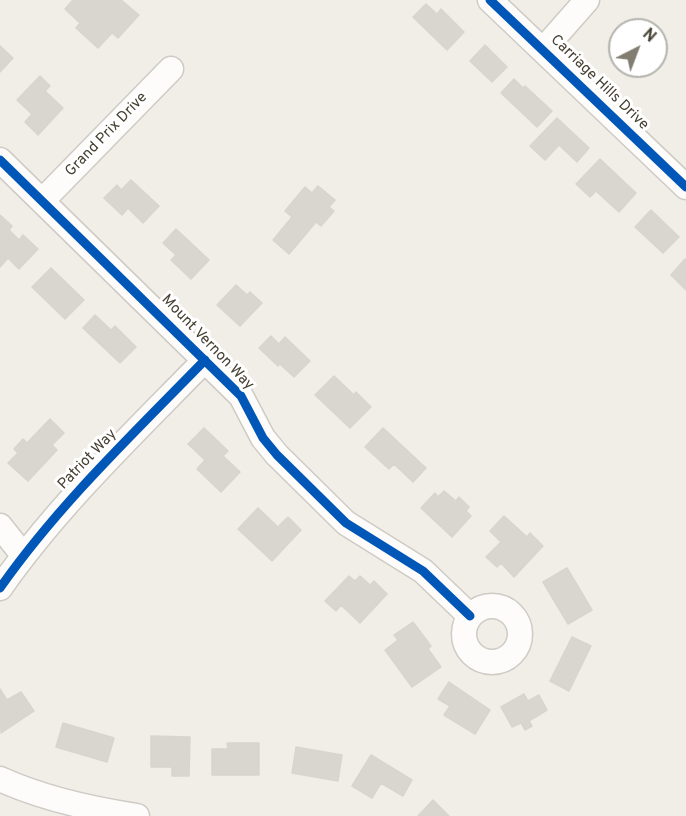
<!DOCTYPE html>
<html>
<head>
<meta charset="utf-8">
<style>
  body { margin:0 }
  #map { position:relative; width:686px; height:816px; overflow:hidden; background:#f0eee7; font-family:Overpass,sans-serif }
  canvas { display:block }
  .north { position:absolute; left:608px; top:18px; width:60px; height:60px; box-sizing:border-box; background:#fff; border:2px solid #b5b3ad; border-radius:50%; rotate:42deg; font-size:16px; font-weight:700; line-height:24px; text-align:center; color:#464032 }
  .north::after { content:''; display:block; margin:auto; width:21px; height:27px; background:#827d71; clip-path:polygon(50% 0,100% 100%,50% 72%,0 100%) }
</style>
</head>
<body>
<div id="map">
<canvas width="686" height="816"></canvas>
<div class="north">N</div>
</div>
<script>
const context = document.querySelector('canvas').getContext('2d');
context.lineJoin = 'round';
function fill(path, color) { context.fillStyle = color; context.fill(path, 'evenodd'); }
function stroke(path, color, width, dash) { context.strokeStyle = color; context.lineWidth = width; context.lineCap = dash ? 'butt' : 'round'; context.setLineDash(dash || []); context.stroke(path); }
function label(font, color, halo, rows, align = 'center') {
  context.font = font + ' Overpass,sans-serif'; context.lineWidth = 6; context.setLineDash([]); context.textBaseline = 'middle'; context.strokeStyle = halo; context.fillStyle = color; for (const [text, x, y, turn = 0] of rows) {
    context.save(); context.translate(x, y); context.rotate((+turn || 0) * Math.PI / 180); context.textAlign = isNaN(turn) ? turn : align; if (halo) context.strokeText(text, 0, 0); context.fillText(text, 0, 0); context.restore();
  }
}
const building = new Path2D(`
  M73 0H121L139 15 118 38 112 33 98 48 76 28 80 23 65 9Z
  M426 4 437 14 441 9 464 32 447 50 413 17Z
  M485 45 507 67 492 82 470 61Z
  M0 46 13 58 0 72Z
  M40 76 50 86 45 91 63 108 38 135 25 122 32 114 17 100Z
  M514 79 523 88 525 86 552 111 537 127 501 93Z
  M557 118 589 148 577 162 559 145 545 160 530 146Z
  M600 159 636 193 619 212 596 191 590 197 576 184Z
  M131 180 159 206 143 223 128 208 122 215 104 198 117 185 121 190Z
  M318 186 335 200 329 207 334 211 321 226 316 222 289 254 273 240 292 217 285 211 305 187 312 193Z
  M651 210 679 237 663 253 635 227Z
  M0 215 12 226 9 230 19 240 23 235 38 249 19 269 8 258 0 267Z
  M176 229 209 260 191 279 171 260 176 255 163 243Z
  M685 259 686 260V290L671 275Z
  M51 268 84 300 65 319 32 287Z
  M236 285 247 295 250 292 262 303 240 326 217 305Z
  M95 315 111 330 115 326 136 347 120 363 83 328Z
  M271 336 279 344 285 337 310 361 294 377 280 364 278 366 259 348Z
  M334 376 354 395 356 392 371 407 350 428 315 395Z
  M50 419 64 433 52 445 57 450 28 481 8 463 18 453 14 449 23 439 27 443Z
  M204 428 228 451 223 456 240 472 221 492 197 469 205 460 188 444Z
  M383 428 426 468 413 482 394 464 389 469 365 447Z
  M444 491 456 501 459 497 469 507 466 511 471 516 452 537 421 508 435 493 438 497Z
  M258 508 278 527 288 517 301 530 272 561 238 529Z
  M504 516 527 537 530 533 543 546 514 577 501 563 497 567 486 557 501 542 490 531Z
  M567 568 592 610 568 624 543 582Z
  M349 576 355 581 360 576 370 585 374 581 387 594 360 623 341 605 336 611 325 601Z
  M413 622 431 646 428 649 441 667 412 687 385 650 398 640 394 635Z
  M572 637 591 646 569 691 550 681Z
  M449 682 490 710 475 734 444 715 450 706 438 699Z
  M0 689 7 700 21 692 34 711 1 733Z
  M524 694 528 701 539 695 547 710 529 721 532 726 525 730 521 723 512 727 501 707Z
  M63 723 114 738 107 762 56 747Z
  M151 736 190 737 189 776H172V767H151Z
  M227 743H259V775H212V749H228Z
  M296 747 342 755 338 781 292 773Z
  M371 755 412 780 403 796 381 783 372 798 352 786Z
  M433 800 449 816H418Z`);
const minor = new Path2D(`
  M490 0 686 187
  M543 50 587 0
  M0 160 241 396 263 438 277 455 346 523 423 571 470 616
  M42 201 171 69
  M0 526 23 555
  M0 588C59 504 134 433 205 360
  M464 634a28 28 0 1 1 56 0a28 28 0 1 1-56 0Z
  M0 779C44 799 90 809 137 816`);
const cycleway = new Path2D(`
  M490 0 686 187
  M0 160 241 396 263 438 277 455 346 523 423 571 470 616
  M0 588C59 504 134 433 205 360`);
const streetNames = [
  ["Carriage Hills Drive",599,83,44],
  ["Grand Prix Drive",107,135,-46],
  ["Mount Vernon Way",207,343,46],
  ["Patriot Way",88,460,-46]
];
fill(building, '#d9d6cf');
stroke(building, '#d8d5cd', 1.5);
stroke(minor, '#cecbc5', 27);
stroke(minor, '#fdfcfb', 24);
stroke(cycleway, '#0057b8', 9);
label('15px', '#464032', '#fff', streetNames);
</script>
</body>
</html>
